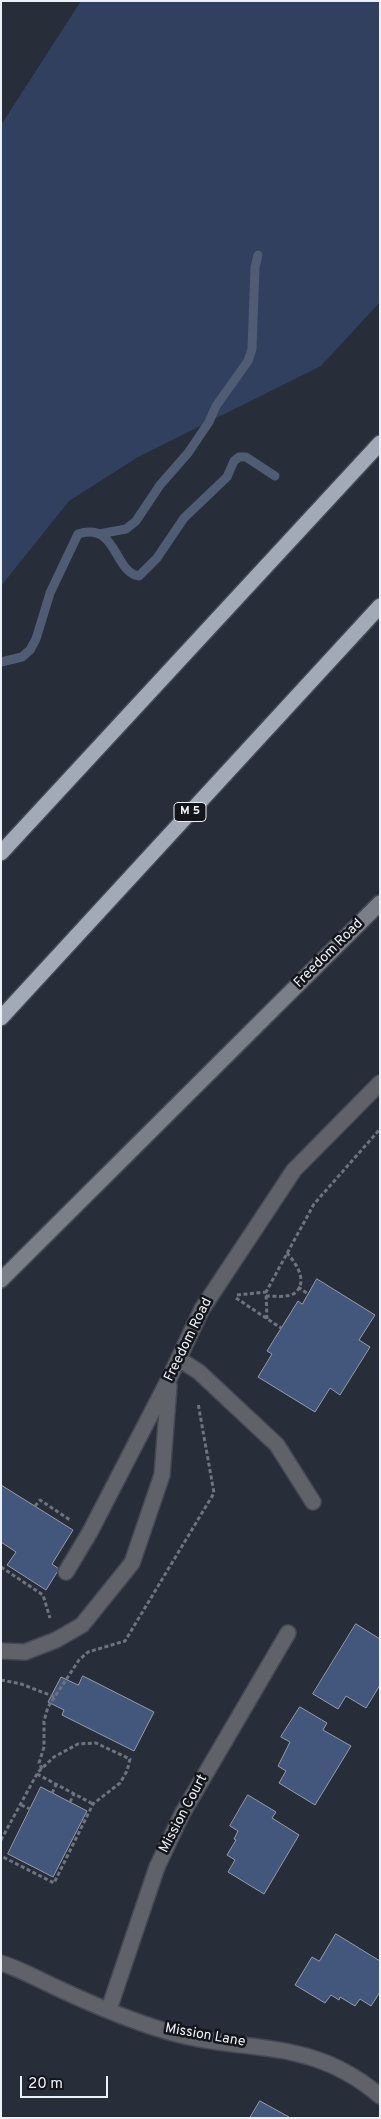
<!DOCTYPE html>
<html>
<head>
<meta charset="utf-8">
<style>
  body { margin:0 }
  #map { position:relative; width:381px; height:2119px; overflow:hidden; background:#272d39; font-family:Overpass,sans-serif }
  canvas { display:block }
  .frame { position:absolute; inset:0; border:2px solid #ecf0f7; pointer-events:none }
  .scale { position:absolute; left:20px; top:2076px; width:88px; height:22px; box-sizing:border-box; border:2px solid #ecf0f7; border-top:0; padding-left:6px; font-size:15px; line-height:18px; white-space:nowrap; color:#ecf0f7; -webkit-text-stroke:4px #13151b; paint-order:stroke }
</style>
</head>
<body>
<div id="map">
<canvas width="381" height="2119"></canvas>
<div class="frame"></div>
<div class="scale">20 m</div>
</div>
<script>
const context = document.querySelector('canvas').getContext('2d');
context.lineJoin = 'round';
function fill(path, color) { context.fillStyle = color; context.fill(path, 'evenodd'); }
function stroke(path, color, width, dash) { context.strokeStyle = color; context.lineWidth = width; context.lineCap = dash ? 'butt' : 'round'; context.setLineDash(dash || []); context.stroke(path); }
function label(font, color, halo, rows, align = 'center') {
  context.font = font + ' Overpass,sans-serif'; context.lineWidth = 5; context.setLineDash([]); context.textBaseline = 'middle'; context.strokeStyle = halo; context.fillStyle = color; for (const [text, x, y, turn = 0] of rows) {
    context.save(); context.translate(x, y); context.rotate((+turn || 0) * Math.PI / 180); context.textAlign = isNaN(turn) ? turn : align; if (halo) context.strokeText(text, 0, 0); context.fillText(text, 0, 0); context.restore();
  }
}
const green = new Path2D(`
  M81 1H380V302L321 366 138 457 69 501 1 586V125Z`);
const stream = new Path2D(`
  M99 534 126 529 136 521 160 485 188 453 209 422 216 406 248 361 252 349 255 267 258 255
  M1 662 22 657 30 650 36 639 50 593 78 534C117 521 114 573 139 576L157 558 184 518 227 477 234 461 239 457H246L275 476`);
const building = new Path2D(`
  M317 1279 375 1315 359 1340 370 1347 340 1395 330 1388 315 1412 258 1377 272 1354 267 1351 298 1301 302 1304Z
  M1 1485 73 1530 52 1564 59 1569 46 1590 7 1565 16 1552 1 1542Z
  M356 1624 380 1639V1685L366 1708 346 1696 338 1709 313 1694Z
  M83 1676 154 1712 134 1751 62 1715 64 1710 48 1702 61 1677 78 1685Z
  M300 1707 327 1723 323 1730 351 1746 315 1805 279 1783 286 1771 278 1766 290 1742 281 1737Z
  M41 1787 87 1811 53 1877 8 1854Z
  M248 1795 276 1812 272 1818 299 1835 264 1894 228 1872 235 1860 227 1855 236 1840 234 1839 238 1831 230 1826Z
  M336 1934 380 1961V1992L371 2006 360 1999 355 2006 340 1997 339 2000 331 1995 325 2003 295 1985 312 1957 319 1961Z
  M260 2101 289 2117V2118H250Z`);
const path = new Path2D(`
  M298 1287 308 1294
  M237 1295 266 1292
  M266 1296C274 1296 288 1298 295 1293 309 1281 295 1262 287 1253
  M236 1298 281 1328
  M267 1319 266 1292 314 1204 380 1129
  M35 1506 40 1500 70 1520
  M1 1567 43 1595 50 1618
  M1 1680 21 1684 55 1697
  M42 1769 39 1763 44 1747V1721L48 1707 79 1660 88 1652 125 1641 214 1493 198 1403
  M37 1774 93 1804
  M52 1793 56 1785
  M70 1802 74 1794
  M21 1805 30 1809
  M1 1840 38 1772 54 1757 78 1744 96 1743 130 1759 127 1771 120 1783 93 1804 54 1883 1 1856`);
const lane = new Path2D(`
  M179 1359 199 1372 277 1445 313 1502
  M66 1572 90 1532 169 1379 202 1309 294 1170 380 1083
  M1 1651 25 1652 56 1640 82 1625 132 1563 162 1475 169 1386`);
const street = new Path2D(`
  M1 1963C20 1969 36 1978 53 1986 89 2003 128 2020 166 2031 245 2055 309 2035 380 2096
  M109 2009 157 1867 182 1814 288 1633`);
const secondary = new Path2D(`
  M1 1280 380 903`);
const highway = new Path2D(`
  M1 853 380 443
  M1 1018 380 606`);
const shields = [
  [190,812,32]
];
const shieldNames = [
  ["M 5",190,812]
];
const streetNames = [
  ["Freedom Road",329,954,-45],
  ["Freedom Road",189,1340,-64],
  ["Mission Court",184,1814,-62],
  ["Mission Lane",205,2036,10]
];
fill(green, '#31405f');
stroke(stream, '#4f5c74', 9);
fill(building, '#43567b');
stroke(building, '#959dab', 1);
stroke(lane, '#434854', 18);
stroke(street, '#434854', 18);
stroke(secondary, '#434854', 18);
stroke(highway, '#434854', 18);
stroke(path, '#6e747e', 3, [4, 2.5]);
stroke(lane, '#5f6268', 15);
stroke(street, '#5f6268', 15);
stroke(secondary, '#7a7f88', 15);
stroke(highway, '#a2aab8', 15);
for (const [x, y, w] of shields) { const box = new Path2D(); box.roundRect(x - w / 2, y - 9.5, w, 19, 4); context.fillStyle = '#13151b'; context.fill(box); stroke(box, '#ecf0f7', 1); }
label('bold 12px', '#ecf0f7', null, shieldNames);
label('14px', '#ecf0f7', '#13151b', streetNames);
</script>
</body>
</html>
